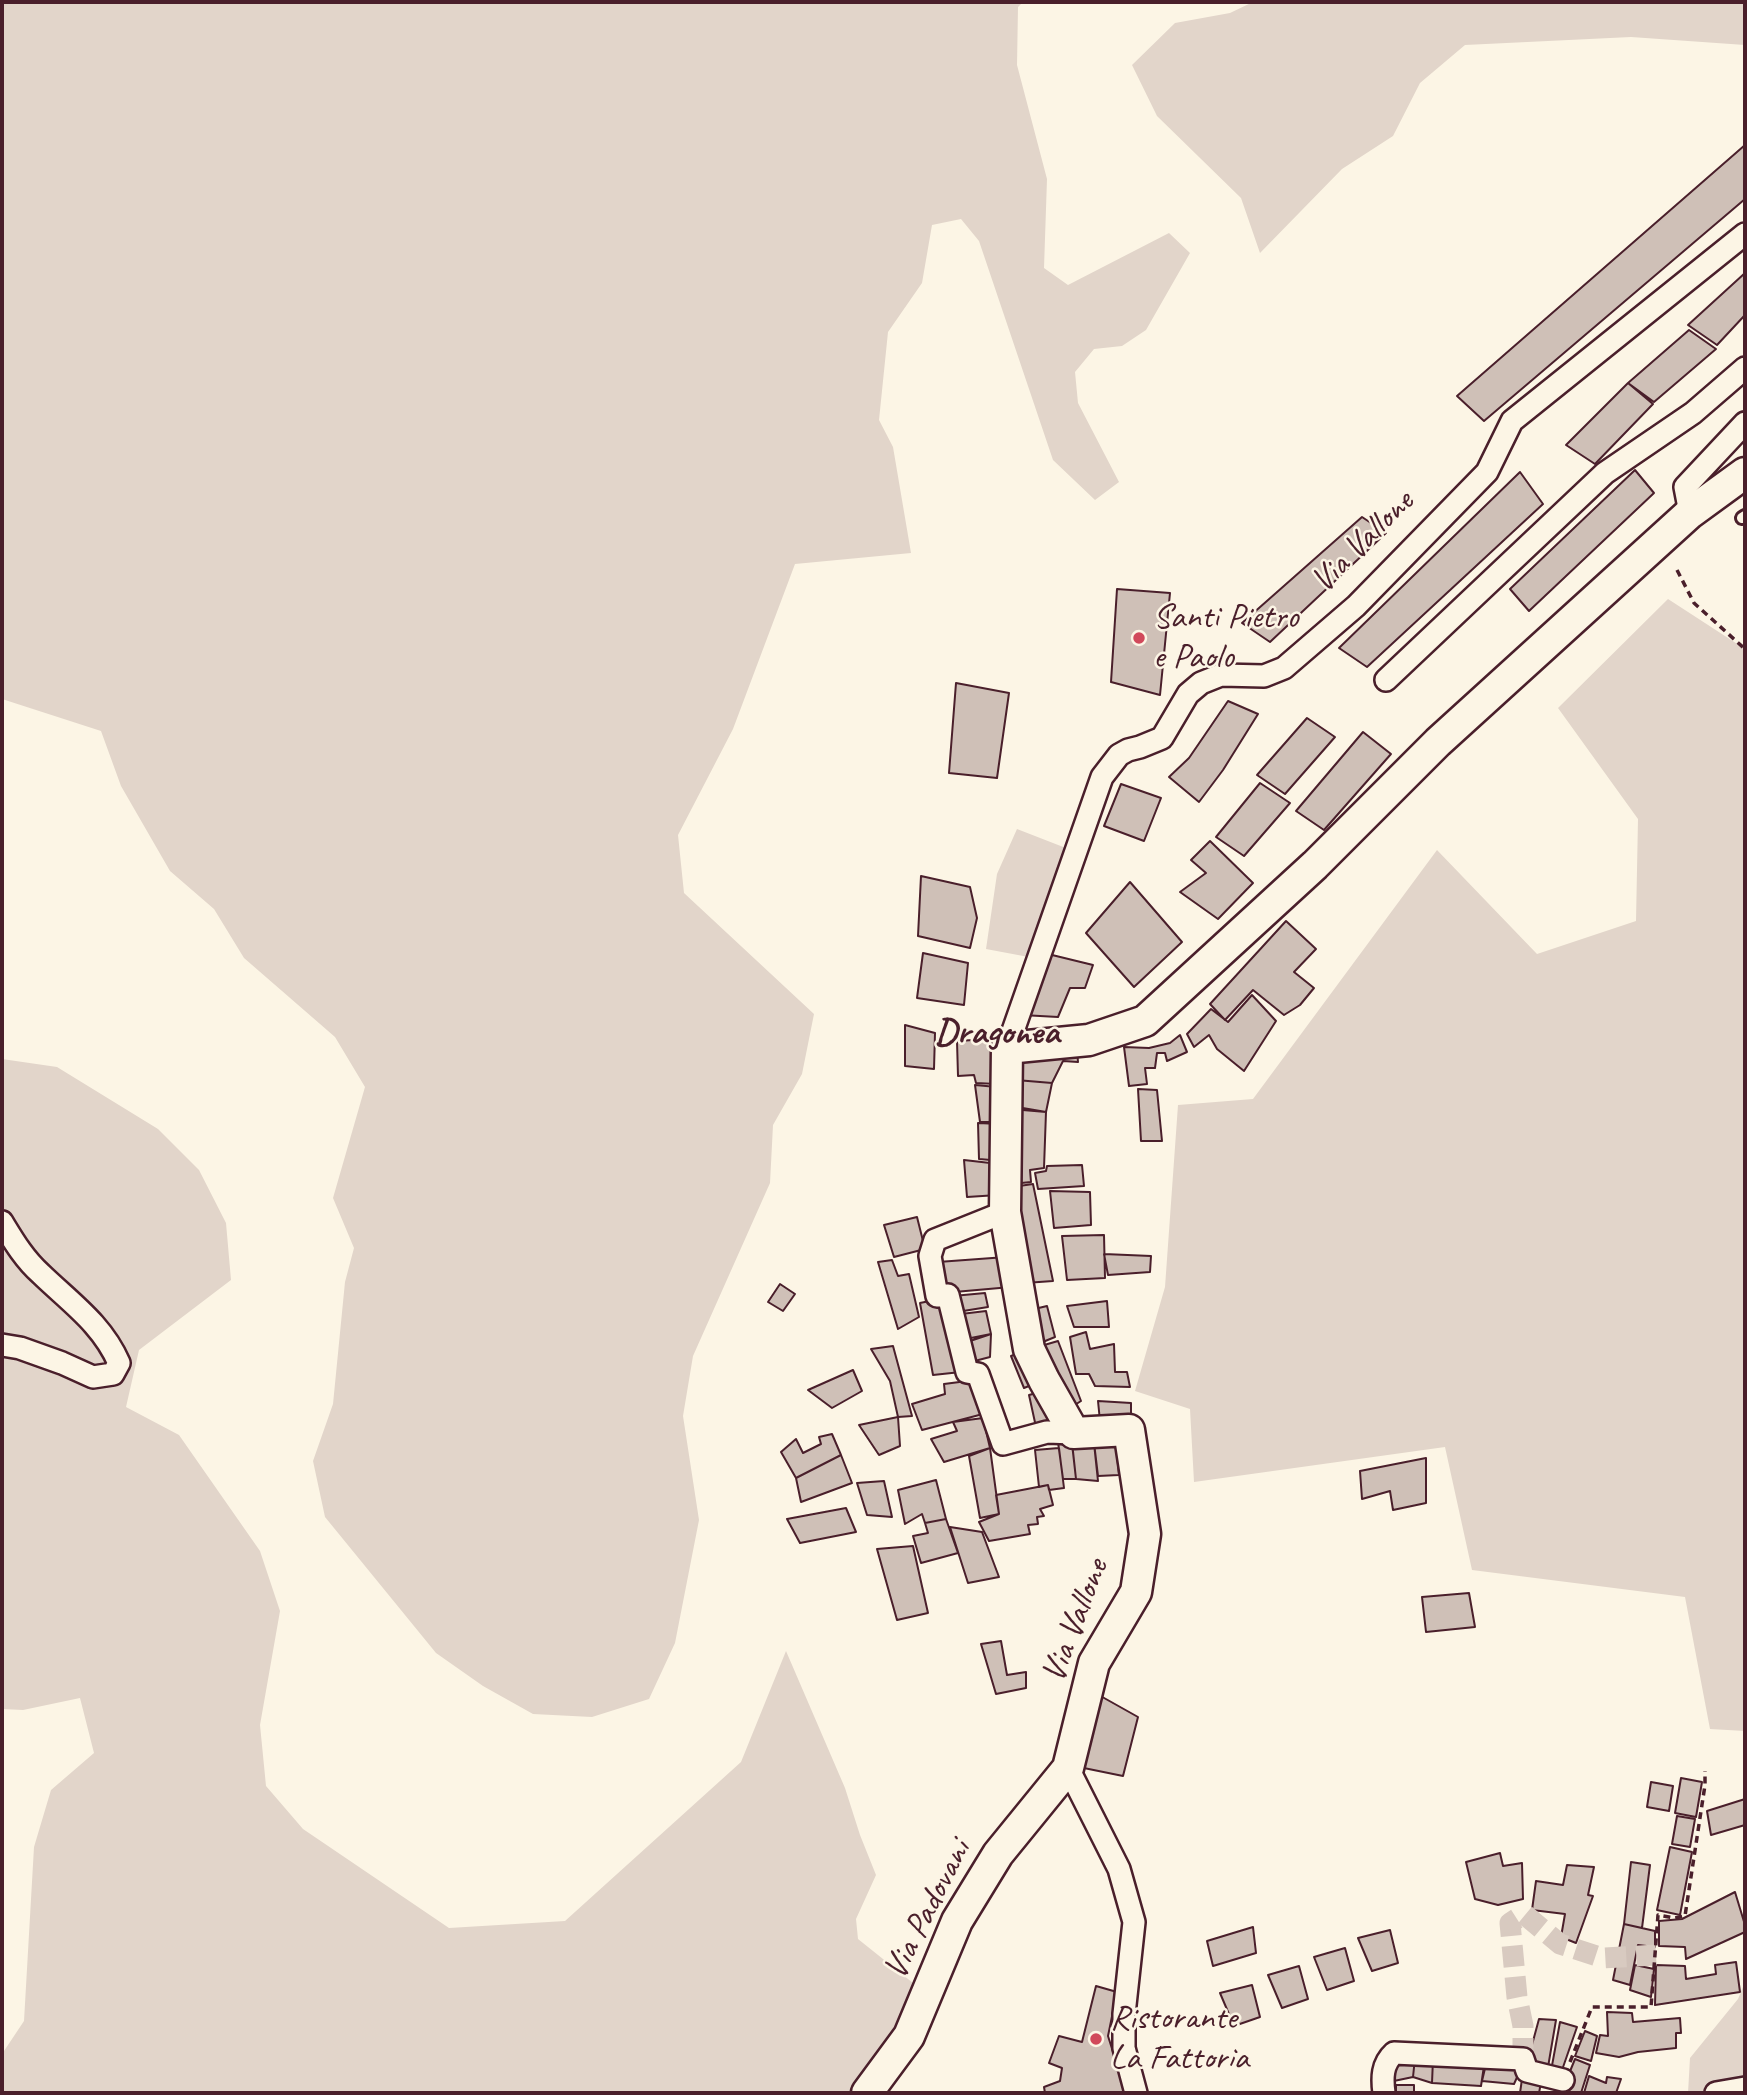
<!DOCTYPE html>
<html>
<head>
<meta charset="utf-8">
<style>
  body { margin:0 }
  #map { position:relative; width:1747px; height:2095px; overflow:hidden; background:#fcf5e5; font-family:Caveat,sans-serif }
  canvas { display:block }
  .frame { position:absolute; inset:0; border:4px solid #4a1f2b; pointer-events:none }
</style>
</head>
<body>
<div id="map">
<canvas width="1747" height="2095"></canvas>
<div class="frame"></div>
</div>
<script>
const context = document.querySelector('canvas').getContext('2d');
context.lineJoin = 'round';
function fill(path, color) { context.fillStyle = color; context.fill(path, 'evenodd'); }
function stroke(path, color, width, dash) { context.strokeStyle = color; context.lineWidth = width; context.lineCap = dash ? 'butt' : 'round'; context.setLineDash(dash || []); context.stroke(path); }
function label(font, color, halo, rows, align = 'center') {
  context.font = font + ' Caveat,sans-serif'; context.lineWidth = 5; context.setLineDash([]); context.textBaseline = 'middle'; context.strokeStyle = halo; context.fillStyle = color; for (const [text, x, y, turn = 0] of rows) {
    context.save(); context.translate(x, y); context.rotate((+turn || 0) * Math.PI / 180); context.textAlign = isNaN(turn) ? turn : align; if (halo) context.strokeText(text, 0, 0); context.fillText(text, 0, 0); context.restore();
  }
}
const green = new Path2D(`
  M2 2H1023L1018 7 1017 65 1047 179 1044 268 1068 285 1169 233 1190 253 1146 330 1122 346 1094 349 1075 372 1078 403 1119 482 1095 500 1053 460 979 241 961 219 932 225 922 283 888 332 879 420 893 447 911 553 795 564 733 729 678 835 684 893 814 1014 802 1074 773 1125 770 1183 693 1356 683 1416 699 1520 675 1643 649 1699 592 1717 533 1714 483 1686 436 1653 325 1517 313 1461 333 1404 345 1282 354 1248 333 1198 365 1087 335 1037 244 958 214 909 170 871 121 786 101 731 2 699Z
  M1253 2H1745V45L1631 37 1465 45 1420 83 1393 136 1342 169 1260 253 1241 198 1157 116 1132 65 1175 23 1230 13Z
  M1668 599 1745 649V1731L1710 1729 1685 1597 1472 1570 1445 1447 1194 1482 1190 1409 1135 1391 1165 1287 1178 1105 1253 1099 1437 850 1537 954 1636 921 1638 819 1558 708Z
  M1017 829 1071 850 1034 958 986 949 997 874Z
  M2 1059 57 1067 158 1129 199 1170 226 1223 231 1280 139 1350 126 1407 179 1435 260 1551 280 1611 260 1725 266 1786 303 1829 449 1928 565 1921 741 1762 786 1651 845 1788 860 1835 876 1875 856 1919 858 1939 913 1983 891 2037 848 2093H2V2054L24 2021 34 1847 51 1790 94 1753 80 1698 23 1710 2 1709Z
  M1745 1982V2093H1688L1690 2058 1738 1999Z`);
const building = new Path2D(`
  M1745 145V199L1484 421 1457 396Z
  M1745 273V315L1717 345 1688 325Z
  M1689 330 1716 349 1654 402 1628 383Z
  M1628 383 1653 404 1595 464 1566 445Z
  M1635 470 1654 493 1529 611 1510 589Z
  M1520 472 1543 504 1367 667 1339 648Z
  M1362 517 1386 533 1270 642 1242 623Z
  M1117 589 1170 593 1160 695 1111 682Z
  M956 683 1009 693 997 778 949 773Z
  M1228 701 1258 714 1223 770 1199 802 1169 777 1189 758Z
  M1307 718 1335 737 1285 794 1257 775Z
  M1363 732 1391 754 1324 830 1296 811Z
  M1260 783 1290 803 1244 856 1216 837Z
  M1121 784 1161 798 1144 841 1104 826Z
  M1210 841 1253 883 1218 919 1180 892 1206 873 1191 860Z
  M921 876 970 887 977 918 970 948 918 936Z
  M1130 882 1182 942 1134 987 1086 933Z
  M1286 921 1316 949 1294 972 1314 988 1300 1005 1284 1015 1253 990 1225 1020 1210 1004Z
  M923 953 968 963 964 1005 917 998Z
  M1048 954 1093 965 1085 988H1070L1058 1017 1022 1015Z
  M1252 995 1276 1021 1244 1071 1217 1049 1209 1035 1194 1047 1187 1034 1211 1009 1228 1022Z
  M905 1025 935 1033 934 1069 905 1066Z
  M1180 1035 1187 1052 1167 1061 1165 1053H1157L1155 1068H1145L1147 1084 1129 1086 1124 1047 1149 1048 1170 1043Z
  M990 1039 996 1084 976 1083 974 1075 958 1076 957 1041Z
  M1077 1050 1078 1062 1063 1061 1052 1083 1016 1080 1028 1051Z
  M1016 1080 1052 1083 1046 1112 1011 1106Z
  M975 1085 997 1087 1001 1122H980Z
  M1138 1089 1157 1090 1162 1141H1141Z
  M1011 1109 1046 1112 1044 1168 1030 1170 1031 1182 1012 1184Z
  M978 1123 1000 1124 1002 1161 979 1159Z
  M964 1160 999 1164 998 1195 967 1197Z
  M1082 1165 1084 1186 1038 1189 1035 1173 1046 1171 1047 1166Z
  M1033 1184 1053 1281 1025 1283 1012 1187Z
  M1050 1191 1090 1192 1091 1225 1054 1228Z
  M917 1217 925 1249 894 1257 884 1225Z
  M1104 1235 1105 1278 1067 1280 1062 1236Z
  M1104 1254 1151 1256 1150 1272 1108 1275Z
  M1006 1257 1011 1287 943 1293 938 1262Z
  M892 1260 898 1276 909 1274 919 1317 898 1329 878 1262Z
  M780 1284 795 1294 783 1311 768 1302Z
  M985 1293 988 1307 957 1312 953 1296Z
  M944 1298 961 1372 933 1375 920 1303Z
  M1107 1301 1109 1327H1074L1067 1306Z
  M1047 1306 1055 1337 1033 1346 1026 1311Z
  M986 1311 991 1334 966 1339 961 1314Z
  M1086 1332 1090 1349 1114 1344 1115 1372H1127L1130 1387 1095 1386 1089 1374H1076L1070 1337Z
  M991 1334 990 1357 967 1363 964 1343Z
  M1058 1341 1081 1401 1067 1410 1034 1348Z
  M893 1346 912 1416 898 1417 890 1381 871 1349Z
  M1029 1349 1044 1380 1024 1388 1011 1356Z
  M853 1370 862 1391 832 1408 808 1390Z
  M975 1380 983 1414 922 1430 912 1404 945 1394 944 1384Z
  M1044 1391 1063 1428 1036 1427 1029 1395Z
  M1098 1401 1131 1403V1423L1100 1421Z
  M898 1417 900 1446 879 1455 859 1425Z
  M983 1418 990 1448 944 1462 931 1439 957 1431 953 1422Z
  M832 1434 841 1455 796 1478 781 1452 796 1439 803 1453 821 1444 819 1437Z
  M1093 1434H1115L1119 1475 1098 1476Z
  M1093 1434 1098 1481 1076 1479 1071 1435Z
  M1058 1442H1072L1076 1479H1063Z
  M990 1448 999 1514 980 1518 969 1456Z
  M1059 1448 1064 1488 1049 1490 1048 1485 1039 1487 1035 1450Z
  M841 1455 852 1483 801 1502 796 1478Z
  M1426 1458V1503L1393 1510 1390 1491 1362 1499 1360 1471Z
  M936 1480 946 1519 925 1523 922 1514 905 1524 898 1490Z
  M884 1481 892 1517 867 1515 857 1483Z
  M1048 1485 1053 1505 1040 1509 1044 1516 1037 1517 1038 1524 1028 1525 1030 1534 989 1541 979 1522 999 1514 996 1495Z
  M846 1508 856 1532 800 1543 787 1519Z
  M946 1519 958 1553 921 1563 913 1536 928 1533 925 1523Z
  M950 1527 982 1532 999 1577 968 1583Z
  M913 1546 928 1613 897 1620 877 1549Z
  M1469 1593 1475 1627 1426 1632 1422 1597Z
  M1001 1641 1007 1675 1026 1672V1688L996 1694 981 1644Z
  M1097 1694 1138 1717 1123 1776 1074 1766Z
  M1681 1778 1702 1782 1696 1817 1675 1813Z
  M1651 1782 1673 1786 1669 1811 1647 1807Z
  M1745 1799V1825L1711 1835 1707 1811Z
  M1677 1816 1695 1819 1690 1847 1672 1844Z
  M1670 1847 1692 1852 1680 1915 1657 1910Z
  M1500 1853 1503 1866 1522 1863 1523 1899 1498 1905 1475 1899 1466 1862Z
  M1631 1862 1650 1865 1642 1928 1624 1924Z
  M1567 1865 1594 1867 1588 1895 1593 1896 1576 1943 1561 1937 1565 1914 1532 1910 1536 1881 1563 1885Z
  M1735 1892 1745 1925V1932L1686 1959 1685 1947 1659 1946V1921L1682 1919Z
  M1624 1924 1655 1931V1947L1638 1945 1630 1985 1613 1980Z
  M1253 1927 1256 1953 1213 1966 1207 1941Z
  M1390 1930 1398 1963 1372 1971 1358 1938Z
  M1345 1948 1354 1981 1327 1990 1314 1957Z
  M1736 1962 1740 1992 1655 2005 1656 1965 1685 1966 1686 1979 1716 1974 1715 1965Z
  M1635 1965 1654 1969 1651 1997 1630 1990Z
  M1299 1966 1308 1999 1282 2008 1268 1975Z
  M1252 1985 1260 2017 1234 2026 1220 1993Z
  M1096 1986 1117 1992 1108 2036 1126 2093H1045L1044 2087 1060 2081 1062 2068 1049 2063 1059 2036 1082 2042Z
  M1607 2012 1632 2013 1633 2022 1680 2018 1681 2033H1676V2048L1638 2052 1619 2057 1596 2053 1600 2035 1608 2036Z
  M1539 2019 1556 2020 1547 2073 1526 2067Z
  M1560 2022 1577 2027 1561 2073 1551 2071Z
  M1585 2031 1597 2036 1591 2061 1575 2056Z
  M1415 2058 1413 2077 1389 2082 1388 2059Z
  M1415 2058 1433 2059 1432 2083 1413 2077Z
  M1433 2059 1484 2066 1481 2086 1432 2083Z
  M1575 2059 1590 2065 1581 2093 1562 2091Z
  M1487 2060 1523 2064 1514 2084 1482 2081Z
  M1523 2072 1542 2077 1539 2093H1520Z
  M1589 2076 1606 2083 1607 2077 1621 2079 1616 2093H1584Z
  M1396 2085H1414V2093H1396Z`);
const streetTunnel = new Path2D(`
  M1523 2059V2026L1517 1997 1510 1923 1524 1914 1560 1944 1603 1958 1656 1955`);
const path = new Path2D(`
  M1677 570 1694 603 1745 649
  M1570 2062 1592 2007H1651L1658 1915 1675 1918 1685 1916 1705 1785V1771`);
const lane = new Path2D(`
  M1742 518 1745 516`);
const street = new Path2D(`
  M1690 513 1685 487 1745 423
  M1386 680 1605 473 1693 413 1745 368
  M1007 1048 1102 777 1119 755 1128 750 1140 747 1162 738 1188 694 1201 683 1221 675 1264 676 1284 668 1356 606 1487 472 1512 421 1745 234
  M1005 1212 935 1240 930 1256 937 1296 948 1295 967 1372 978 1374 1003 1444 1047 1432 1074 1433
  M2 1222C13 1240 24 1259 41 1274 71 1303 102 1324 119 1363L113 1374 93 1377 62 1363 20 1348 2 1345
  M1068 1768 1119 1869 1134 1922 1124 2014V2048L1136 2093
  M1384 2093C1382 2078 1382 2064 1394 2053L1523 2059 1527 2071 1563 2080
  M1716 2093 1745 2088`);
const secondary = new Path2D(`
  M867 2093 909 2036 957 1921 998 1854 1068 1768 1094 1663 1136 1592 1145 1534 1129 1430 1074 1433 1044 1380 1029 1349 1005 1212 1007 1048 1089 1040 1145 1021 1315 865 1438 742 1690 513 1745 473`);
const markers = [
  [1139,638,7,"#d1495b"],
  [1096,2039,7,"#d1495b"]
];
const streetNames = [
  ["Via Vallone",1363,542,-45],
  ["Via Vallone",1076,1621,-69],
  ["Via Padovani",928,1910,-63]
];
const poiNames = [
  ["Santi Pietro",1153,618],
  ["e Paolo",1153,658],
  ["Ristorante",1110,2019],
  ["La Fattoria",1110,2059]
];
const neighbourhoodNames = [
  ["Dragonea",997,1033]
];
fill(green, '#e2d5ca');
fill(building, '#cfc0b7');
stroke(building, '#4a1f2b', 2);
stroke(streetTunnel, '#d8cac0', 21, [21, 10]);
stroke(lane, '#4a1f2b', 16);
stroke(street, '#4a1f2b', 26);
stroke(secondary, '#4a1f2b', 35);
stroke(path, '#4a1f2b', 3.5, [7, 5]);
stroke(lane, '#fcf5e5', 10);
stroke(street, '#fcf5e5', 21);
stroke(secondary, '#fcf5e5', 30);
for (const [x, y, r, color] of markers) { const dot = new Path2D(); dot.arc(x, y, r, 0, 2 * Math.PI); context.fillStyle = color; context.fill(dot); stroke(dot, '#fcf5e5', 2.5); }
label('35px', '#4a1f2b', '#fcf5e5', streetNames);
label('35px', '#4a1f2b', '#fcf5e5', poiNames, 'left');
label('bold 37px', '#4a1f2b', '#fcf5e5', neighbourhoodNames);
</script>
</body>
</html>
